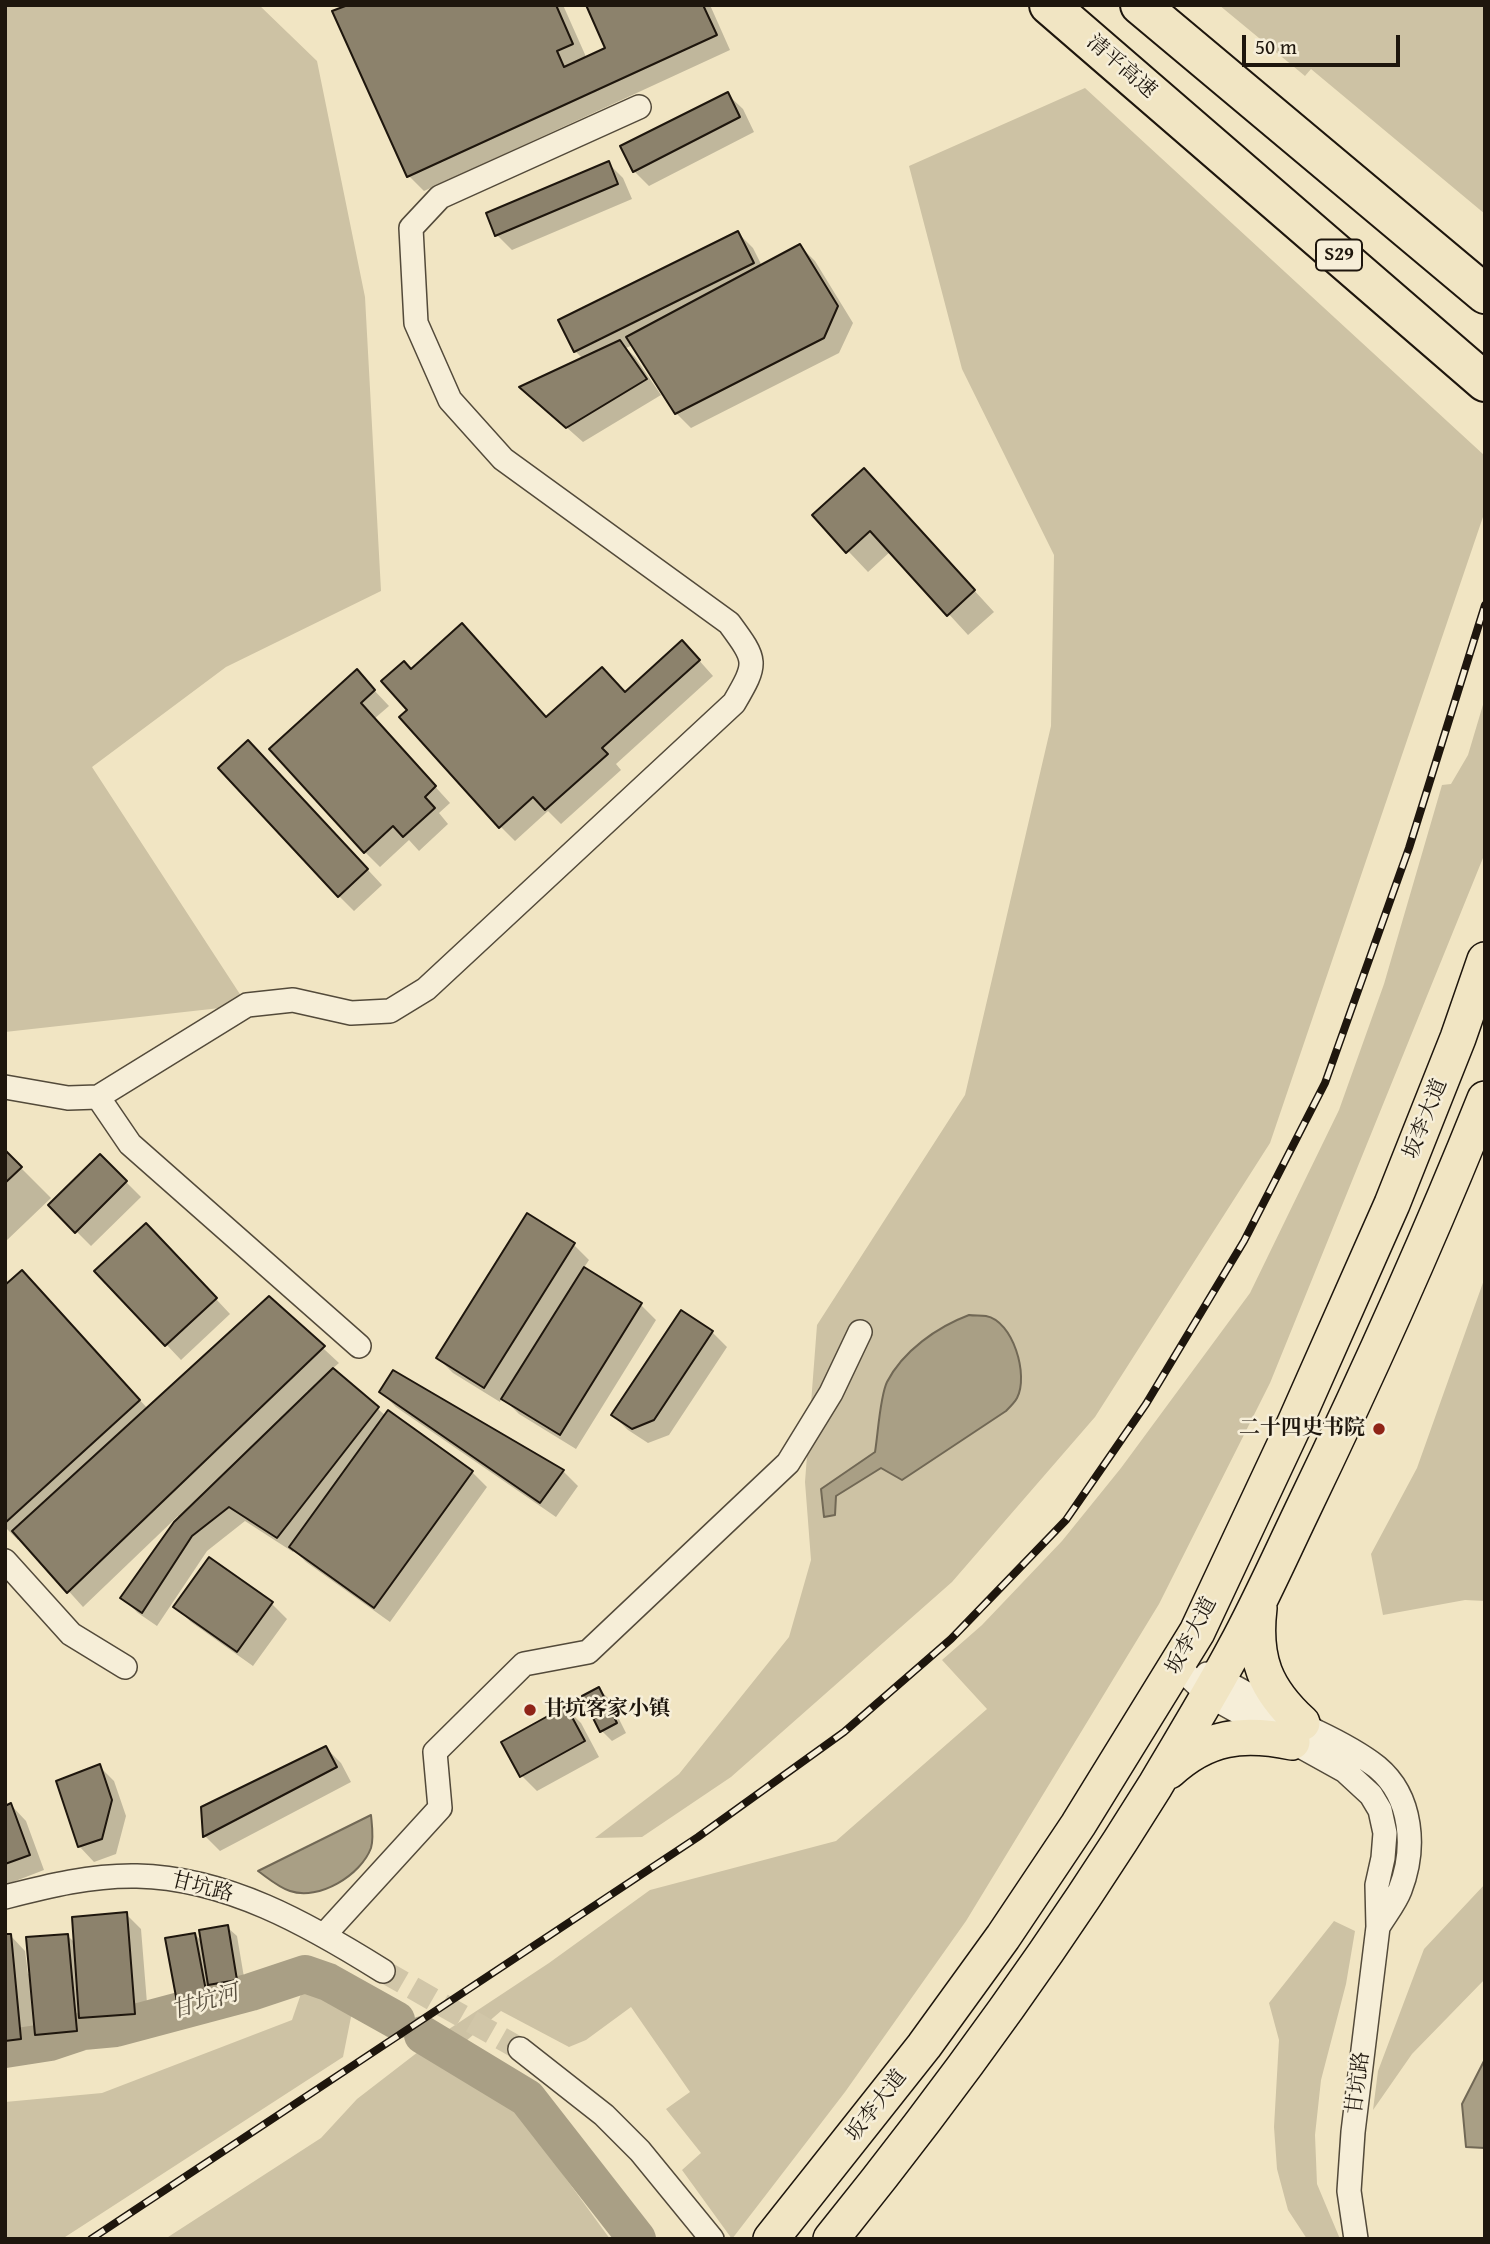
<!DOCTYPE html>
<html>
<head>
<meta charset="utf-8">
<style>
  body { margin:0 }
  #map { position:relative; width:1490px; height:2244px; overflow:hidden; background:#f1e5c3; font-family:"Gentium Book Plus",serif }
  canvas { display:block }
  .frame { position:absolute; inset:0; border:7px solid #1e160d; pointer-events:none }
  .scale { position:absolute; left:1242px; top:35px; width:158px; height:32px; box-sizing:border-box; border:4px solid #1e160d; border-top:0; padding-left:9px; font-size:21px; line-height:24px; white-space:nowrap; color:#1e160d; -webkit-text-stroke:5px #f6eed8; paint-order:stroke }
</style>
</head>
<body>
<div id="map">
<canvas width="1490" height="2244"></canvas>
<div class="frame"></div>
<div class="scale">50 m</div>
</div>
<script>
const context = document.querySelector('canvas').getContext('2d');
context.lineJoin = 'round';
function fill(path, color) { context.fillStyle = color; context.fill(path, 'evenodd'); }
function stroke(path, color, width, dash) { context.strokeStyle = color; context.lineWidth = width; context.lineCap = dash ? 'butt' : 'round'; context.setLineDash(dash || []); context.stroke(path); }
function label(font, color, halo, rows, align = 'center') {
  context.font = font + ' "Gentium Book Plus","Noto Serif SC",serif'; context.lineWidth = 5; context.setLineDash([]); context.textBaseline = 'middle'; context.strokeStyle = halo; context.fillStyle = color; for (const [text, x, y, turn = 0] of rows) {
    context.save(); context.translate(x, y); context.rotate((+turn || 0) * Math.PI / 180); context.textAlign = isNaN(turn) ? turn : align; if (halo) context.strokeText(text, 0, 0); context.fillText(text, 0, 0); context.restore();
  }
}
const green = new Path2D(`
  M5 5H259L317 61 365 297 381 591 226 667 92 767 247 1005 5 1032Z
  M1219 5H1485V214L1311 69 1305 76Z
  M1085 88 1485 456V511L1270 1143 1095 1417 952 1582 731 1777 642 1837 595 1838 679 1774 789 1637 811 1560 805 1482 817 1325 965 1095 1051 726 1054 555 962 369 909 166Z
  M1485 698V853L1270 1383 1159 1604 966 1921 845 2092 732 2239 682 2170 701 2153 666 2109 690 2092 631 2007 586 2040 569 2047 501 2011 445 2059 505 2095 610 2239H165L321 2138 357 2099 440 2035 549 1963 650 1890 836 1841 987 1709 942 1660 982 1625 1062 1541 1121 1468 1250 1293 1339 1110 1384 984 1442 785 1451 784 1468 755Z
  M1485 1277V1601L1465 1600 1383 1615 1371 1554 1417 1468Z
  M1485 1884V1979L1412 2054 1373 2110 1378 2071 1424 1949Z
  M1334 1921 1355 1931 1346 1984 1321 2080 1315 2135 1317 2184 1340 2239H1307L1288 2210 1277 2169 1274 2127 1279 2040 1269 2003Z
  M305 1982 333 1993 352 2012 343 2057 62 2239H5V2102L102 2093 292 2020Z`);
const water = new Path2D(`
  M969 1315C974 1316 981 1315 986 1316 1013 1321 1029 1375 1017 1398 1015 1402 1010 1407 1006 1411L902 1480 881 1468 836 1496 835 1515 824 1517 821 1489 875 1452C878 1434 880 1396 887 1382 903 1351 937 1327 969 1315Z
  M371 1815C372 1826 374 1838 371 1848 361 1875 319 1901 290 1891 278 1887 268 1878 258 1871Z
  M1485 2059V2148L1466 2147 1462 2104Z`);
const shadow = new Path2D(`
  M352 5H563L587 59 607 49 587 5H710L730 50 424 191 409 176Z
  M727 94 743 109 754 132 649 186 634 171Z
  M608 163 623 178 632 199 512 250 497 235Z
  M738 233 753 248 762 266 800 246 815 261 853 323 839 353 691 428 676 413 633 345 626 348 635 357 661 395 583 442 522 388 583 359 575 351Z
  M864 470 994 612 968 635 891 551 868 572 814 515Z
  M697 658 713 676 616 764 621 770 561 824 548 811 515 841 500 826 409 710 411 671 547 718 625 694Z
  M357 672 389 706 374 719 450 803 439 813 448 824 419 851 409 840 380 867 365 852Z
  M263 757 382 885 354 911 339 896Z
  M5 1152 51 1198 5 1242Z
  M100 1156 141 1197 91 1246 50 1205Z
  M528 1216 574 1245 589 1260 583 1269 641 1305 656 1320 576 1449 519 1414 502 1397 500 1402 453 1373 438 1358Z
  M161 1240 230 1314 181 1360 97 1271Z
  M5 1287H37L148 1409 269 1298 339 1363 332 1369 386 1416 472 1472 487 1487 390 1622 306 1562 294 1550 293 1552 245 1521 207 1551 157 1626 138 1613 123 1598 179 1518 178 1516 83 1607 20 1537 18 1540 5 1527Z
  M712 1332 727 1347 669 1435 648 1443 628 1430 613 1415Z
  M394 1372 563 1471 578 1486 556 1517 396 1407 381 1392Z
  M210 1559 272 1604 287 1619 253 1666 191 1622 176 1607Z
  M599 1689 609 1699 626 1733 612 1741 602 1731 584 1696Z
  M566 1708 581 1723 599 1757 537 1791 522 1776 503 1742Z
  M326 1748 341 1763 351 1782 220 1851 205 1836Z
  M99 1766 114 1781 126 1816 116 1854 94 1862 79 1846Z
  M11 1805 26 1821 44 1870 5 1885V1807Z
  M126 1914 141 1929 149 2028 96 2033 89 2026 91 2046 51 2050 33 2032 36 2054 5 2057V1936L10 1935 25 1951 28 1974 31 1973 68 1936 75 1943ZM143 2011 144 2015 92 2019V2015Z
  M227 1927 237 1936 246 1989 220 1994 212 1986 216 2006 188 2011 178 2001 195 1934 203 1943Z`);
const river = new Path2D(`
  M423 2035 527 2098 637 2239
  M5 2049 50 2042 83 2031 116 2028 251 1992 305 1974 328 1982 396 2020`);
const building = new Path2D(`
  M348 5H556L573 44 557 51 564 67 605 48 586 5H703L717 35 407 177 332 11Z
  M728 92 740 117 633 172 620 146Z
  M609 161 618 184 495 236 486 213Z
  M738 231 754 263 574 352 558 320Z
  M800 244 838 306 824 338 675 414 626 337Z
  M620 340 647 379 566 428 519 387Z
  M864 468 975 590 947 616 870 531 846 553 812 515Z
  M462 623 546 717 602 667 625 692 682 640 700 660 602 748 608 754 545 810 533 797 499 828 399 717 407 710 381 681 404 661 411 669Z
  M357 669 375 690 361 703 436 786 425 797 435 808 403 837 393 826 364 853 269 749Z
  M248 740 368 869 338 897 218 768Z
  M5 1150 22 1167 5 1183Z
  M100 1154 127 1181 75 1233 48 1205Z
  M527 1213 575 1243 484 1388 436 1358Z
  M146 1223 217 1298 165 1346 94 1271Z
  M584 1267 642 1303 560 1435 501 1399Z
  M22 1270 140 1400 5 1523V1285Z
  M269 1296 325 1346 67 1593 12 1531Z
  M681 1310 713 1331 654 1420 632 1429 611 1415Z
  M333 1368 379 1407 277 1538 229 1507 192 1536 142 1613 120 1598 174 1522Z
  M393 1370 564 1470 540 1503 379 1392Z
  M388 1410 473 1471 374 1608 289 1547Z
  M209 1557 273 1602 237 1652 173 1607Z
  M599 1687 617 1723 600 1732 582 1696Z
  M566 1706 585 1741 520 1777 501 1742Z
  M326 1746 337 1767 203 1837 201 1807Z
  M100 1764 112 1800 102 1839 78 1847 56 1781Z
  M11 1803 30 1855 5 1864V1806Z
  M127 1912 135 2014 79 2018 72 1917Z
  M228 1925 237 1980 208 1985 199 1930Z
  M195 1933 207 1996 177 2002 165 1938Z
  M5 1934H11L21 2039 5 2041Z
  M68 1934 77 2031 35 2035 26 1937Z`);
const streetTunnel = new Path2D(`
  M383 1971 520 2049`);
const street = new Path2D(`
  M5 1087 68 1098 98 1097 247 1005 293 1000 351 1013 390 1011 426 989 734 703C758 662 757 661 729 623L503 459 450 400 416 323 411 228 440 197 639 107
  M98 1097 130 1144 359 1346
  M5 1561 71 1634 125 1667
  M1177 1665 1208 1695 1345 1771 1371 1795 1380 1810 1385 1833 1383 1858 1377 1885 1378 1927 1353 2132 1349 2191 1356 2239
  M1207 1674 1218 1678C1251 1696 1284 1714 1317 1732 1338 1742 1359 1753 1377 1767 1413 1797 1416 1849 1400 1890 1395 1903 1385 1915 1378 1927
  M5 1897C48 1886 92 1875 137 1876 227 1878 308 1924 383 1971
  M325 1934 440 1808 435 1752 524 1664 588 1652 788 1463 831 1393 860 1332
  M520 2049 604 2115 640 2151 712 2239`);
const primary = new Path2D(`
  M1259 1608C1253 1659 1265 1689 1302 1723
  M1169 1771C1207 1736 1243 1732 1292 1742
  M771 2239 924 2046 1003 1937 1078 1825 1197 1632 1295 1423 1392 1204 1458 1038 1485 960
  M831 2239C948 2094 1057 1944 1155 1786 1182 1740 1210 1695 1235 1648 1259 1604 1280 1557 1302 1511 1367 1376 1429 1239 1485 1099`);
const highway = new Path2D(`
  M1049 5 1485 382
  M1140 5 1485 294`);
const rail = new Path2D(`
  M91 2239 698 1837 844 1732 951 1639 1066 1520 1146 1404 1244 1241 1325 1083 1409 848 1485 605`);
const markers = [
  [1379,1429,7,"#8f2418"],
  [530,1710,7,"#8f2418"]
];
const shields = [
  [1339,255,46]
];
const shieldNames = [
  ["S29",1339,255]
];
const streetNames = [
  ["清平高速",1121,67,41],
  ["坂李大道",1426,1119,-68],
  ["坂李大道",1192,1636,-62],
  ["甘坑路",202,1888,14],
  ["甘坑路",1359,2083,-83],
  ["坂李大道",877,2106,-52]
];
const poiNames = [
  ["二十四史书院",1365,1429],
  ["甘坑客家小镇",544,1710,"left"]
];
const waterNames = [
  ["甘坑河",205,2003,-16]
];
fill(green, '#cdc2a4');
fill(water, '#a99f85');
stroke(water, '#716855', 2);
fill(shadow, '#0003');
stroke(river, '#a99f85', 38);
fill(building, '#8c826c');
stroke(building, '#1e160d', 2);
stroke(streetTunnel, '#d1c6a8', 23, [23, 11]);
stroke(street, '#534a3a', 26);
stroke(primary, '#1e160d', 38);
stroke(highway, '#1e160d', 42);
stroke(street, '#f6eed8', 23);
stroke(primary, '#f1e5c3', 35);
stroke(highway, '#f1e5c3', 38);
stroke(rail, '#1e160d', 8);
stroke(rail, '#f6eed8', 5, [16]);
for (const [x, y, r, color] of markers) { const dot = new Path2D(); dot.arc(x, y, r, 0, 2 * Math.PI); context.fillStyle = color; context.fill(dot); stroke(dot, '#f6eed8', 2.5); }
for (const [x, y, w] of shields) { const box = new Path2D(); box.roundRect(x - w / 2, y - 15.5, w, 31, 5); context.fillStyle = '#f6eed8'; context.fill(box); stroke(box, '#1e160d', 2); }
label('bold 19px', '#1e160d', null, shieldNames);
label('21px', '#1e160d', '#f6eed8', streetNames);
label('bold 21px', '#1e160d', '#f6eed8', poiNames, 'right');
label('italic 23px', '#564d3d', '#f6eed8', waterNames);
</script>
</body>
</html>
